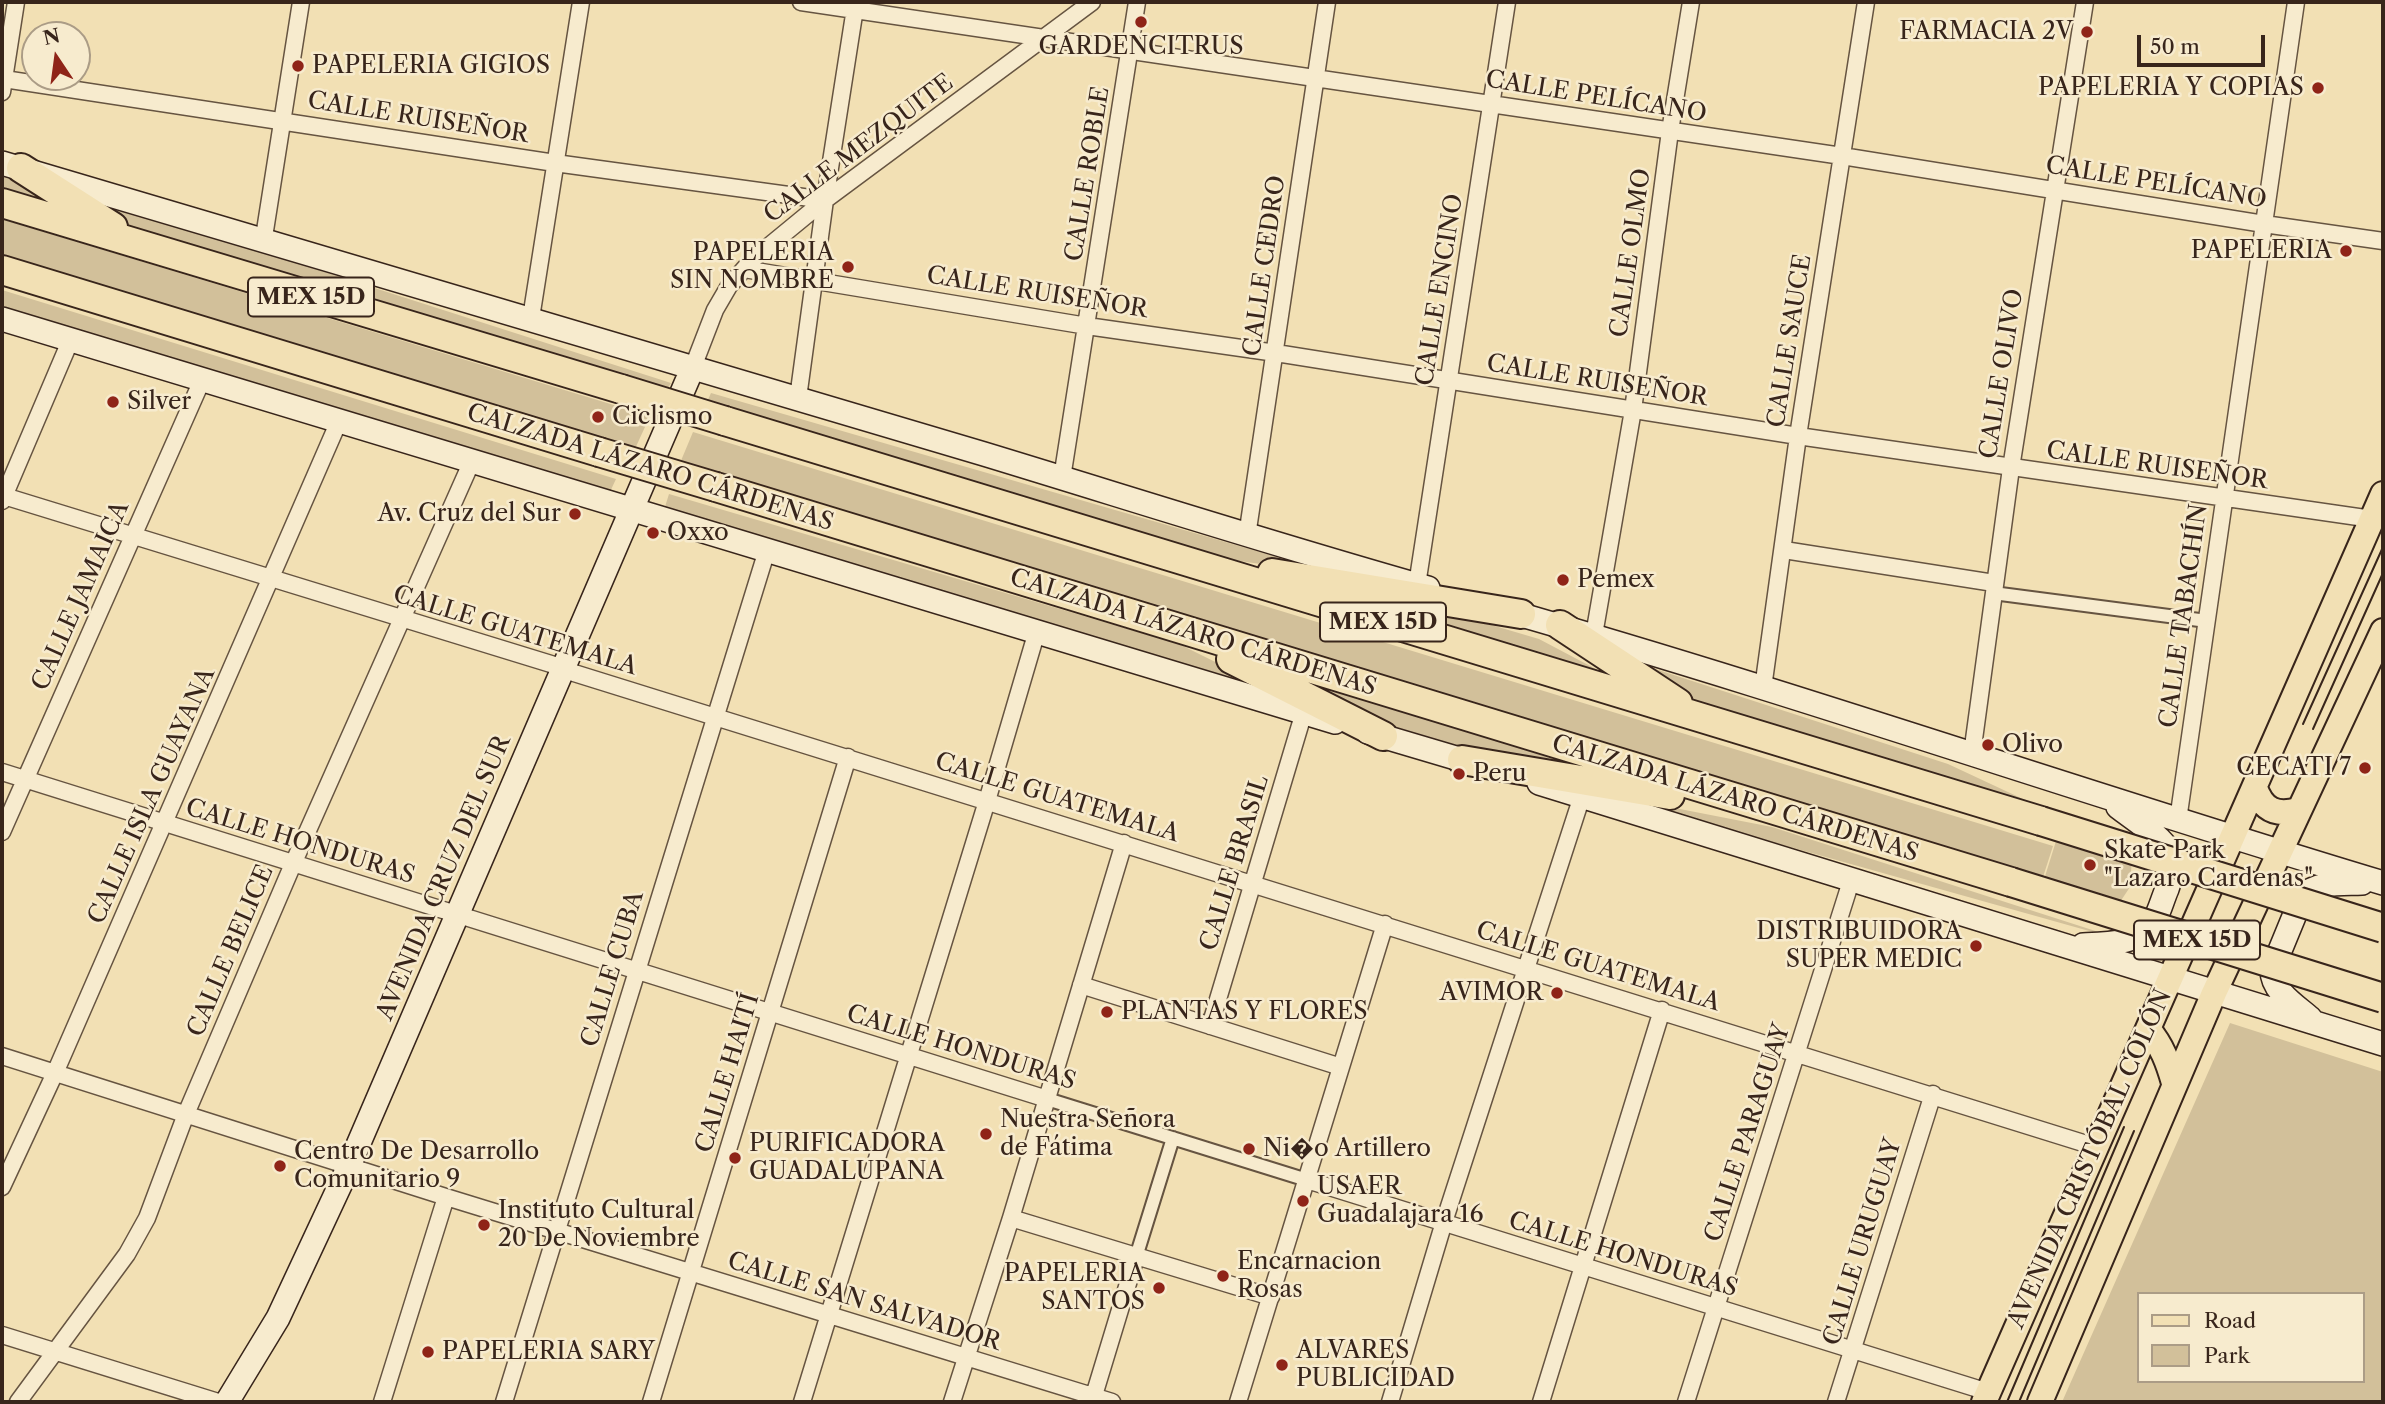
<!DOCTYPE html>
<html>
<head>
<meta charset="utf-8">
<style>
  body { margin:0 }
  #map { position:relative; width:2385px; height:1404px; overflow:hidden; background:#f2e0b4; font-family:"Libre Caslon Text",serif }
  canvas { display:block }
  .frame { position:absolute; inset:0; border:4px solid #38251b; pointer-events:none }
  .legend { position:absolute; left:2137px; top:1292px; width:228px; height:91px; box-sizing:border-box; background:#f7ebce; border:2px solid #ab9c86; margin:0; padding:9px 12px; list-style:none; font-size:21px; color:#38251b }
  .legend li { display:flex; align-items:center; gap:14px; height:35px }
  .legend b { width:35px; border:2px solid #ab9c86 }
  .north { position:absolute; left:21px; top:21px; width:70px; height:70px; box-sizing:border-box; background:#f7ebce; border:2px solid #ab9c86; border-radius:50%; rotate:347deg; font-size:19px; font-weight:700; line-height:28px; text-align:center; color:#38251b }
  .north::after { content:''; display:block; margin:auto; width:24px; height:32px; background:#8f2418; clip-path:polygon(50% 0,100% 100%,50% 72%,0 100%) }
  .scale { position:absolute; left:2137px; top:35px; width:128px; height:32px; box-sizing:border-box; border:4px solid #38251b; border-top:0; padding-left:9px; font-size:21px; line-height:24px; white-space:nowrap; color:#38251b; -webkit-text-stroke:5px #f7ebce; paint-order:stroke }
</style>
</head>
<body>
<div id="map">
<canvas width="2385" height="1404"></canvas>
<div class="frame"></div>
<ul class="legend">
<li><b style="height:9px;background:#f2e0b4"></b>Road</li>
<li><b style="height:19px;background:#d2c09a"></b>Park</li>
</ul>
<div class="north">N</div>
<div class="scale">50 m</div>
</div>
<script>
const context = document.querySelector('canvas').getContext('2d');
context.lineJoin = 'round';
function fill(path, color) { context.fillStyle = color; context.fill(path, 'evenodd'); }
function stroke(path, color, width, dash) { context.strokeStyle = color; context.lineWidth = width; context.lineCap = dash ? 'butt' : 'round'; context.setLineDash(dash || []); context.stroke(path); }
function label(font, color, halo, rows, align = 'center') {
  context.font = font + ' "Libre Caslon Text",serif'; context.lineWidth = 5; context.setLineDash([]); context.textBaseline = 'middle'; context.strokeStyle = halo; context.fillStyle = color; for (const [text, x, y, turn = 0] of rows) {
    context.save(); context.translate(x, y); context.rotate((+turn || 0) * Math.PI / 180); context.textAlign = isNaN(turn) ? turn : align; if (halo) context.strokeText(text, 0, 0); context.fillText(text, 0, 0); context.restore();
  }
}
const green = new Path2D(`
  M2 172 15 176 88 225 2 198Z
  M75 192 671 383 665 393 153 244Z
  M2 219 650 416 634 451 2 258Z
  M2 290 616 479 609 494 2 311Z
  M711 393 1343 576 1157 549 706 404Z
  M693 432 2053 846 2043 877 680 463Z
  M669 494 1179 644 1302 705 664 510Z
  M1314 594 1427 606 1539 639 1647 696Z
  M1646 666 1948 764 2070 821 1705 707Z
  M1273 670 1614 778 1456 753 1391 733Z
  M1598 793 1772 827 2139 945Z
  M2062 822 2133 843 2130 887 2104 926 2036 905Z
  M2230 1023 2383 1072V1402H2062ZM2138 1294H2362V1381H2138Z`);
const pedestrian = new Path2D(`
  M1993 593 2207 621
  M1047 1099 1307 1180
  M1136 1257 1173 1138`);
const minor = new Path2D(`
  M801 2 1842 156 2264 224 2383 241
  M4 79 555 163 825 200
  M2 92 16 2
  M264 237 301 2
  M744 269 1087 326 1276 353 1798 436 2372 519
  M531 318 581 2
  M693 367 715 310 729 286 752 260 825 200 1092 2
  M798 398 825 200 856 2
  M1062 478 1137 2
  M4 496 564 668 574 673 2096 1147
  M2 501 71 339
  M1247 536 1327 2
  M1784 550 1994 583
  M1417 585 1507 2
  M1594 635 1633 410 1670 131 1691 2
  M1763 688 1798 436 1866 2
  M1972 754 2011 468 2085 2
  M2 772 1047 1099
  M2178 820 2296 2
  M2 832 203 378
  M1081 985 1341 1067
  M1210 1026 1304 712
  M2 1056 446 1197 1112 1402
  M1307 1180 1988 1392
  M2 1187 55 1073 339 421
  M1011 1218 1271 1297
  M2 1335 218 1402
  M18 1402 127 1254 147 1218 186 1114 293 864 472 461
  M382 1402 446 1197
  M504 1402 767 550
  M651 1402 848 757
  M802 1402 987 801 1037 631
  M952 1402 1011 1218 1124 843
  M1092 1402 1136 1257
  M1238 1402 1385 924
  M1390 1402 1444 1222 1582 796
  M1541 1402 1662 1010
  M1686 1402 1852 878
  M1836 1402 1933 1094`);
const secondary = new Path2D(`
  M2 163C330 257 657 355 984 454 1132 499 1279 546 1428 588
  M2 319 1335 722
  M1504 610C1799 694 2089 795 2383 883
  M1368 732 1476 764
  M1539 783 2383 1044
  M2083 945C2108 944 2141 944 2155 919 2160 910 2163 898 2167 889 2171 876 2176 865 2170 853 2163 837 2132 818 2118 807
  M2310 1018C2295 1005 2272 991 2272 970L2302 897C2317 881 2342 884 2362 883
  M227 1402 278 1318 349 1166 693 367`);
const primary = new Path2D(`
  M2255 788C2263 810 2276 816 2298 810
  M2148 1029C2162 1046 2168 1062 2174 1083
  M1984 1402 2383 494
  M2040 1402 2214 993 2383 631`);
const motorway = new Path2D(`
  M21 168 113 227
  M2 203 621 389
  M2 270 599 452
  M725 421 2041 821
  M716 487 2011 882
  M1272 573 1521 614
  M1560 625 1678 703
  M1231 659 1383 736
  M1462 760 1670 795`);
const tram = new Path2D(`
  M2303 724 2383 547
  M2313 729 2383 573
  M2007 1402 2124 1127
  M2019 1402 2134 1131`);
const motorwayBridge = new Path2D(`
  M621 389 725 421
  M599 452 716 487
  M2041 821 2383 928
  M2011 882 2383 998`);
const markers = [
  [1141,22,7,"#8f2418"],
  [2087,32,7,"#8f2418"],
  [298,66,7,"#8f2418"],
  [2318,88,7,"#8f2418"],
  [2346,251,7,"#8f2418"],
  [848,267,7,"#8f2418"],
  [113,402,7,"#8f2418"],
  [598,417,7,"#8f2418"],
  [575,514,7,"#8f2418"],
  [653,533,7,"#8f2418"],
  [1563,580,7,"#8f2418"],
  [1988,745,7,"#8f2418"],
  [2365,768,7,"#8f2418"],
  [1459,774,7,"#8f2418"],
  [2090,865,7,"#8f2418"],
  [1976,946,7,"#8f2418"],
  [1557,993,7,"#8f2418"],
  [1107,1012,7,"#8f2418"],
  [986,1134,7,"#8f2418"],
  [1249,1149,7,"#8f2418"],
  [735,1158,7,"#8f2418"],
  [280,1166,7,"#8f2418"],
  [1303,1201,7,"#8f2418"],
  [484,1225,7,"#8f2418"],
  [1223,1276,7,"#8f2418"],
  [1159,1288,7,"#8f2418"],
  [428,1352,7,"#8f2418"],
  [1282,1365,7,"#8f2418"]
];
const shields = [
  [311,297,126],
  [1383,622,126],
  [2197,940,126]
];
const shieldNames = [
  ["MEX 15D",311,297],
  ["MEX 15D",1383,622],
  ["MEX 15D",2197,940]
];
const poiNames = [
  ["FARMACIA 2V",2073,32,"right"],
  ["GARDENCITRUS",1141,47,"center"],
  ["PAPELERIA GIGIOS",312,66],
  ["PAPELERIA Y COPIAS",2304,88,"right"],
  ["PAPELERIA",2332,251,"right"],
  ["PAPELERIA",834,253,"right"],
  ["SIN NOMBRE",834,281,"right"],
  ["Silver",127,402],
  ["Ciclismo",612,417],
  ["Av. Cruz del Sur",561,514,"right"],
  ["Oxxo",667,533],
  ["Pemex",1577,580],
  ["Olivo",2002,745],
  ["CECATI 7",2351,768,"right"],
  ["Peru",1473,774],
  ["Skate Park",2104,851],
  ["\"Lazaro Cardenas\"",2104,879],
  ["DISTRIBUIDORA",1962,932,"right"],
  ["SUPER MEDIC",1962,960,"right"],
  ["AVIMOR",1543,993,"right"],
  ["PLANTAS Y FLORES",1121,1012],
  ["Nuestra Señora",1000,1120],
  ["de Fátima",1000,1148],
  ["PURIFICADORA",749,1144],
  ["GUADALUPANA",749,1172],
  ["Ni�o Artillero",1263,1149],
  ["Centro De Desarrollo",294,1152],
  ["Comunitario 9",294,1180],
  ["USAER",1317,1187],
  ["Guadalajara 16",1317,1215],
  ["Instituto Cultural",498,1211],
  ["20 De Noviembre",498,1239],
  ["Encarnacion",1237,1262],
  ["Rosas",1237,1290],
  ["PAPELERIA",1145,1274,"right"],
  ["SANTOS",1145,1302,"right"],
  ["ALVARES",1296,1351],
  ["PUBLICIDAD",1296,1379],
  ["PAPELERIA SARY",442,1352]
];
const streetNames = [
  ["CALLE PELÍCANO",1596,97,9],
  ["CALLE RUISEÑOR",418,118,9],
  ["CALLE MEZQUITE",859,149,-37],
  ["CALLE ROBLE",1088,174,-81],
  ["CALLE PELÍCANO",2156,183,9],
  ["CALLE OLMO",1631,253,-82],
  ["CALLE CEDRO",1265,266,-82],
  ["CALLE ENCINO",1440,290,-81],
  ["CALLE RUISEÑOR",1037,293,9],
  ["CALLE SAUCE",1790,341,-81],
  ["CALLE OLIVO",2002,374,-81],
  ["CALLE RUISEÑOR",1597,381,9],
  ["CALLE RUISEÑOR",2157,466,8],
  ["CALZADA LÁZARO CÁRDENAS",650,468,17],
  ["CALLE JAMAICA",81,596,-66],
  ["CALLE TABACHÍN",2184,616,-82],
  ["CALLE GUATEMALA",515,631,17],
  ["CALZADA LÁZARO CÁRDENAS",1193,633,17],
  ["CALLE ISLA GUAYANA",152,796,-66],
  ["CALLE GUATEMALA",1057,798,17],
  ["CALZADA LÁZARO CÁRDENAS",1735,799,17],
  ["CALLE HONDURAS",300,842,17],
  ["CALLE BRASIL",1235,863,-73],
  ["AVENIDA CRUZ DEL SUR",444,878,-67],
  ["CALLE BELICE",231,951,-67],
  ["CALLE GUATEMALA",1598,967,17],
  ["CALLE CUBA",613,969,-73],
  ["CALLE HONDURAS",961,1048,17],
  ["CALLE HAITÍ",728,1073,-73],
  ["CALLE PARAGUAY",1748,1133,-72],
  ["AVENIDA CRISTÓBAL COLÓN",2090,1159,-66],
  ["CALLE URUGUAY",1863,1242,-73],
  ["CALLE HONDURAS",1623,1255,17],
  ["CALLE SAN SALVADOR",864,1302,17]
];
fill(green, '#d2c09a');
stroke(pedestrian, '#665441', 16);
stroke(minor, '#665441', 19);
stroke(secondary, '#38251b', 26);
stroke(primary, '#38251b', 28);
stroke(motorway, '#38251b', 32);
stroke(pedestrian, '#f7ebce', 12);
stroke(minor, '#f7ebce', 16);
stroke(secondary, '#f7ebce', 23);
stroke(primary, '#f2e0b4', 24);
stroke(motorway, '#f2e0b4', 28);
stroke(tram, '#38251b', 2);
stroke(motorwayBridge, '#38251b', 32, []);
stroke(motorwayBridge, '#f2e0b4', 28);
for (const [x, y, r, color] of markers) { const dot = new Path2D(); dot.arc(x, y, r, 0, 2 * Math.PI); context.fillStyle = color; context.fill(dot); stroke(dot, '#f7ebce', 2.5); }
for (const [x, y, w] of shields) { const box = new Path2D(); box.roundRect(x - w / 2, y - 19.5, w, 39, 5); context.fillStyle = '#f7ebce'; context.fill(box); stroke(box, '#38251b', 2); }
label('bold 23px', '#38251b', null, shieldNames);
label('24px', '#38251b', '#f7ebce', poiNames, 'left');
label('24px', '#38251b', '#f7ebce', streetNames);
</script>
</body>
</html>
